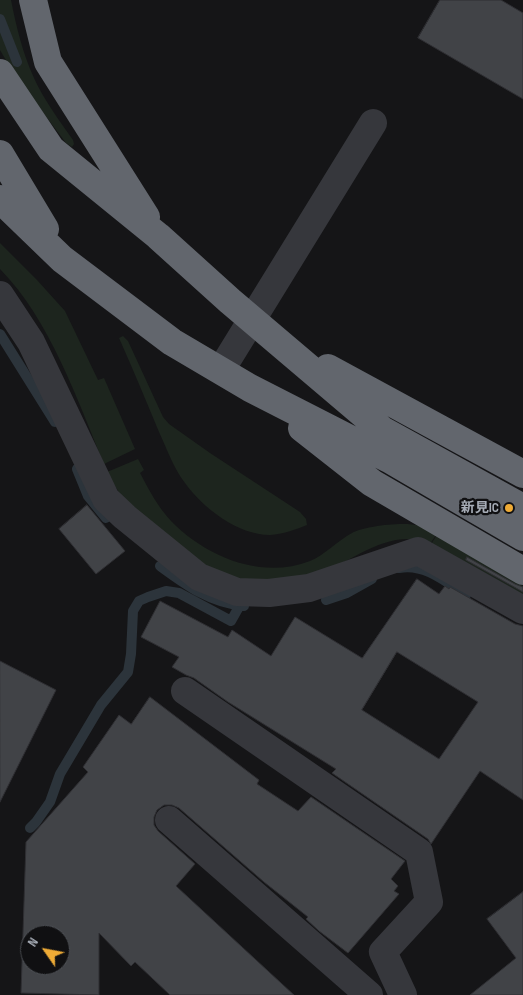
<!DOCTYPE html>
<html>
<head>
<meta charset="utf-8">
<style>
  body { margin:0 }
  #map { position:relative; width:523px; height:995px; overflow:hidden; background:#151517; font-family:"Sofia Sans Condensed",sans-serif }
  canvas { display:block }
  .north { position:absolute; left:20px; top:925px; width:50px; height:50px; box-sizing:border-box; background:#101012; border:1px solid #4c4f54; border-radius:50%; rotate:303deg; font-size:14px; font-weight:700; line-height:20px; text-align:center; color:#a7adb7 }
  .north::after { content:''; display:block; margin:auto; width:18px; height:22px; background:#eeab36; clip-path:polygon(50% 0,100% 100%,50% 72%,0 100%) }
</style>
</head>
<body>
<div id="map">
<canvas width="523" height="995"></canvas>
<div class="north">N</div>
</div>
<script>
const context = document.querySelector('canvas').getContext('2d');
context.lineJoin = 'round';
function fill(path, color) { context.fillStyle = color; context.fill(path, 'evenodd'); }
function stroke(path, color, width, dash) { context.strokeStyle = color; context.lineWidth = width; context.lineCap = dash ? 'butt' : 'round'; context.setLineDash(dash || []); context.stroke(path); }
function label(font, color, halo, rows, align = 'center') {
  context.font = font + ' "Sofia Sans Condensed","Noto Sans JP",sans-serif'; context.lineWidth = 4.5; context.setLineDash([]); context.textBaseline = 'middle'; context.strokeStyle = halo; context.fillStyle = color; for (const [text, x, y, turn = 0] of rows) {
    context.save(); context.translate(x, y); context.rotate((+turn || 0) * Math.PI / 180); context.textAlign = isNaN(turn) ? turn : align; if (halo) context.strokeText(text, 0, 0); context.fillText(text, 0, 0); context.restore();
  }
}
const green = new Path2D(`
  M0 0H11C16 26 23 54 34 78 44 100 59 120 73 140L74 144 72 147 66 143 14 74 0 50Z
  M0 243 37 280 65 311 98 380 104 378 135 449 104 464C77 399 50 320 0 269Z
  M123 336 128 341 163 417 169 424 210 453 300 512 306 519 307 525C295 530 283 534 270 535 238 535 203 508 185 483 174 469 167 449 159 432 146 401 133 369 119 338Z
  M138 459 144 470 140 473C149 490 158 507 171 521 206 557 262 580 310 561 325 555 337 541 352 533 364 526 406 521 419 526 425 528 430 532 436 535L430 544C424 542 418 539 412 539 376 537 348 564 316 575 302 580 252 582 236 579 223 577 210 568 199 561 162 538 126 511 107 472Z
  M437 535 523 586V601L431 544Z`);
const stream = new Path2D(`
  M0 19 17 62
  M0 334 55 422
  M77 469 88 496 106 518
  M160 566C186 585 210 603 244 606
  M399 568C425 563 446 582 466 595
  M326 600 347 593 372 579
  M30 828 36 822 50 802 60 774 101 705 128 672 131 654 133 611 139 601 148 597 166 591 179 593 231 621 240 605`);
const building = new Path2D(`
  M440 0H501L523 13V99L418 38Z
  M87 505 125 551 96 574 59 529Z
  M467 557 515 584 523 587V592L466 560Z
  M417 579 439 594 445 586 449 589 450 587 515 624 523 626V800L480 771 431 844 428 839 332 773 336 769 228 702 194 678 186 675 172 667 179 657 141 637 160 601 228 637 232 630 271 656 295 617 362 658ZM397 652 478 702 439 759 362 710Z
  M0 661 56 690 0 802Z
  M150 697 259 780 257 784 298 811 311 797 405 861 391 879 398 886 394 891 399 894 348 953 319 931 306 919 308 917 264 882 179 808 172 805H164L157 810 154 817V825L158 831 195 864 176 886 294 995H170L135 962 131 966 99 933V995L21 993 26 842 88 772 83 767 119 715 131 724ZM30 935H60V965H30Z
  M523 892V995H470L516 958 487 919Z`);
const minor = new Path2D(`
  M0 295 31 342 106 499 125 517 199 577 237 592 269 593 309 588 418 551 523 610
  M221 370 373 123
  M185 691 419 852 429 902 383 952 403 995
  M169 820 369 995`);
const highway = new Path2D(`
  M33 0 48 62 146 217
  M0 73 51 149 158 236 230 301 382 430 523 508
  M0 154 45 229
  M0 199 62 259 172 342 250 388 389 459 523 537
  M328 368 523 474
  M302 428 372 483 523 571`);
const markers = [
  [509,508,5,"#eeab36"]
];
const poiNames = [
  ["新見IC",499,508]
];
fill(green, '#1d251e');
stroke(stream, '#2c343b', 10);
fill(building, '#414347');
stroke(building, '#2f2f33', 1);
stroke(minor, '#36373c', 28);
stroke(highway, '#62666d', 28);
for (const [x, y, r, color] of markers) { const dot = new Path2D(); dot.arc(x, y, r, 0, 2 * Math.PI); context.fillStyle = color; context.fill(dot); stroke(dot, '#101012', 2); }
label('bold 14px', '#a7adb7', '#101012', poiNames, 'right');
</script>
</body>
</html>
